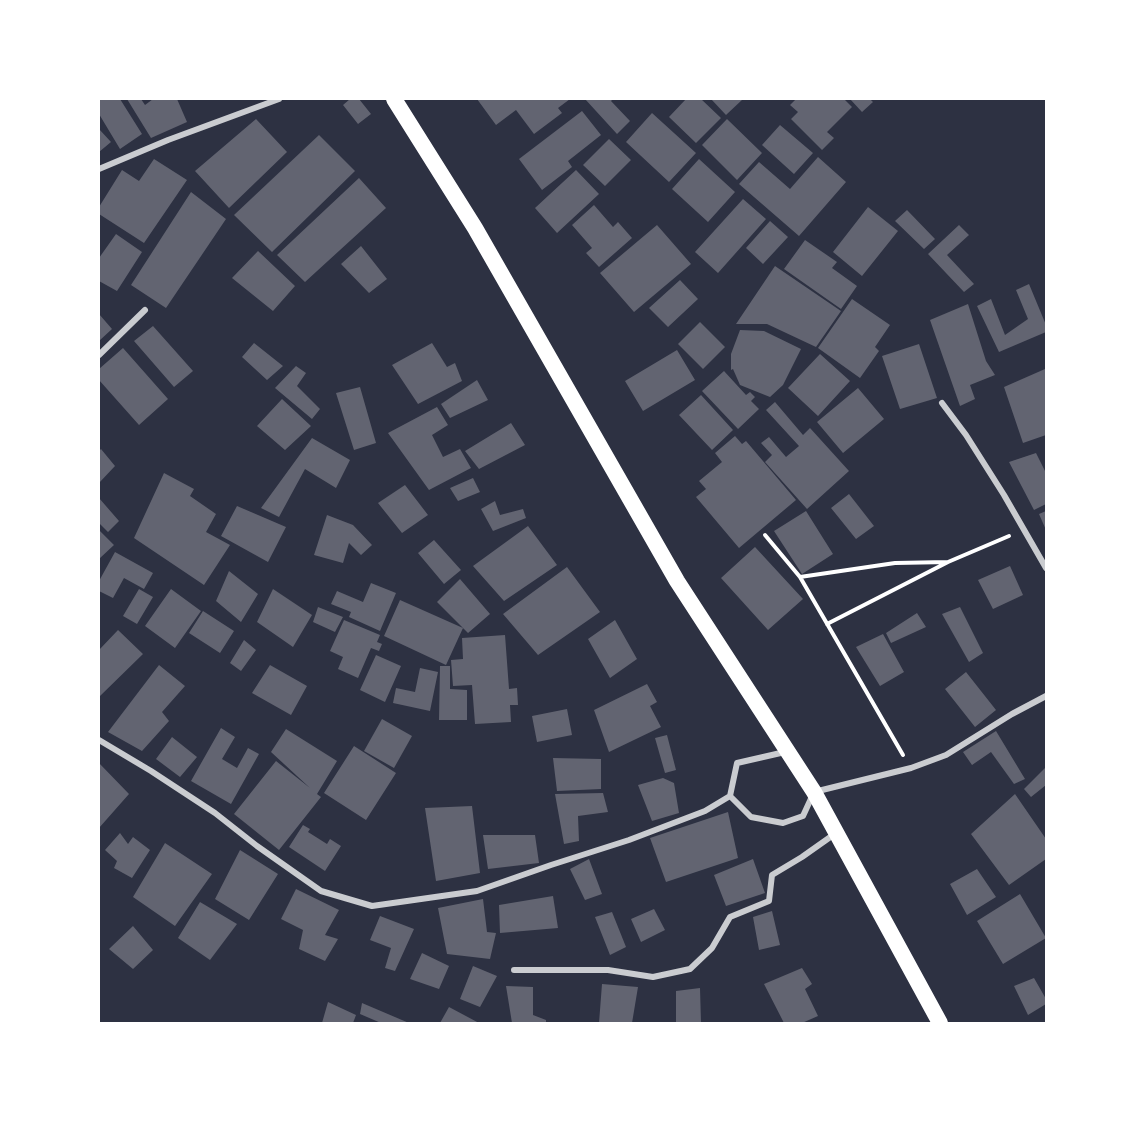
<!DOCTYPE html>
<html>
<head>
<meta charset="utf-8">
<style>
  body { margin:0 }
  #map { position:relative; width:1145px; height:1122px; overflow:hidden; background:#2d3142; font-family:"IBM Plex Sans",sans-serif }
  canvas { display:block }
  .frame { position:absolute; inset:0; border:100px solid #fff; pointer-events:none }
</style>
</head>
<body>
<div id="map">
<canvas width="1145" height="1122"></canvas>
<div class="frame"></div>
</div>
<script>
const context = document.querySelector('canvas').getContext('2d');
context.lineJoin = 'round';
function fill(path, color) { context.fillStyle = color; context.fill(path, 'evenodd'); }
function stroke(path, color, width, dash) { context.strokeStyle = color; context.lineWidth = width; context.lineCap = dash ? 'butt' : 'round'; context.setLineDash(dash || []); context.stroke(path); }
const building = new Path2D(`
  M99 99H120L142 134 120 149 99 114Z
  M127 99H141L145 105 153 99H177L187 122 151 138Z
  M350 99H359L371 114 358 124 343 105Z
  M477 99H570L558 108 562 113 534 134 516 110 496 125Z
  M585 99H613L611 101 630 121 617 134Z
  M686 99H701L721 118 696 143 669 117Z
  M711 99H743L726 115Z
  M796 99H844L852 107 827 132 834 138 822 150 791 119 798 112 790 105Z
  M850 99H870L873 102 862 112Z
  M582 111 601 135 568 161 572 167 542 190 519 159Z
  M652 113 696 153 669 182 626 142Z
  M256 119 287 152 229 208 195 171Z
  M727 119 762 153 737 180 702 145Z
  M780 125 813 153 794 174 762 145Z
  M99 129 111 142 99 152Z
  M319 135 355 171 272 252 234 215Z
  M609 139 631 160 605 186 583 165Z
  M818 157 846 182 799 236 739 184 759 162 790 189Z
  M154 159 187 180 144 243 99 214V207L122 170 139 181Z
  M699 159 735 192 708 222 672 189Z
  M576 170 599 194 557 233 535 208Z
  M359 178 386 208 305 282 277 255Z
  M191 192 226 219 166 308 131 285Z
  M743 199 766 219 718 273 695 252Z
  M594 205 613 227 618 222 632 238 599 267 586 253 592 248 572 225Z
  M868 207 898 231 862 276 833 252Z
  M907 210 935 239 924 249 895 221Z
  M770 221 788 237 763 264 746 248Z
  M657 225 691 264 634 312 600 273Z
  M959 225 969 235 947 255 974 284 964 292 928 254Z
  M116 234 142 252 117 291 99 281V258Z
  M805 240 837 262 832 268 857 286 841 309 784 269Z
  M361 246 387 279 369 293 341 264Z
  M258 251 295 286 273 311 232 278Z
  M775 266 841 311 816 347 767 324H736Z
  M680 280 698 299 668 327 649 308Z
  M1029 284 1046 325V332L999 352 977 306 991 299 1005 335 1028 319 1016 290Z
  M852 299 890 325 875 347 879 351 860 378 818 348Z
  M968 304 986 361 995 375 970 385 975 399 960 406 930 320Z
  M99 314 112 329 99 341Z
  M700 322 725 347 703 369 678 344Z
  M153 326 193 371 174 387 134 341Z
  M740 330 764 331 801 349 783 385 770 397 740 385 733 369 731 370V354Z
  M254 343 283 366 267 380 242 357Z
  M432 343 447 367 455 363 462 381 418 404 392 365Z
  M919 344 937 398 900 409 882 356Z
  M123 348 168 399 139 425 99 380V369Z
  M677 350 695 380 643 411 625 381Z
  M820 354 850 381 818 416 788 388Z
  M296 366 306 373 297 386 320 409 312 419 275 388Z
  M1045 369 1046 435 1023 443 1004 387Z
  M724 371 746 395 750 392 755 397 751 401 759 409 738 429 702 391Z
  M477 380 488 400 450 418 441 404Z
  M360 387 376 443 354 450 336 393Z
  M858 388 884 419 843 453 817 422Z
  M701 395 733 430 712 450 679 415Z
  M282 399 311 426 285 450 257 426Z
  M775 402 803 435 810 428 849 471 807 509 765 462 772 455 761 443 769 437 786 457 799 446 766 410Z
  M437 407 448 425 432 435 443 457 460 449 471 468 429 490 388 433Z
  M511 423 525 445 479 469 465 451Z
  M735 436 742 444 746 441 796 500 739 548 696 497 706 489 699 481 722 462 715 453Z
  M312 438 350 460 336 488 305 469 279 517 261 508Z
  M101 449 115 466 99 483V451Z
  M1036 453 1046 473V504L1034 510 1009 462Z
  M164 473 194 489 190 496 216 514 206 532 230 545 204 585 134 538Z
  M473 478 480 492 458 501 450 488Z
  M405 485 428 515 402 533 378 503Z
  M849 494 874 526 856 539 831 508Z
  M99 498 119 521 108 532 99 523Z
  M495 501 500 515 523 509 526 518 493 531 481 509Z
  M237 506 286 527 268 562 221 536Z
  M806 511 833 554 802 574 774 531Z
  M1046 511V530L1039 514Z
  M327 515 353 525 372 545 361 555 349 543 343 563 314 555Z
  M528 526 557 565 504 601 473 566Z
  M99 530 114 545 99 559Z
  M434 540 461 570 444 584 418 553Z
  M755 547 803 599 768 630 721 578Z
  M115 552 153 573 144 589 124 578 113 598 99 591V581Z
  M1010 566 1023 595 993 609 978 580Z
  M567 567 600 612 538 655 503 614Z
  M229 571 258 594 241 622 216 601Z
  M460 579 490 614 468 633 437 602Z
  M371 583 396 593 380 631 349 617 351 612 331 604 337 591 363 602Z
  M139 589 153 597 137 624 123 616Z
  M171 589 201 611 175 648 145 626Z
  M273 589 312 615 293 647 257 622Z
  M400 600 463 628 446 665 384 636Z
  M318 607 343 617 335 632 313 622Z
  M960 607 983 653 969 662 942 614Z
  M203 611 234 631 220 653 189 633Z
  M917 613 926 627 891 643 886 633Z
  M344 620 380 635 377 642 382 644 379 651 371 648 358 678 338 669 343 657 330 651Z
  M615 620 637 659 610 678 588 639Z
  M118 630 143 654 99 697V650Z
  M883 634 904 672 880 686 856 647Z
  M505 635 509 689 517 688 518 705H510L511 722 475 724 472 685 453 686 451 660 463 659 462 638Z
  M244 640 256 650 241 671 230 663Z
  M376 655 401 666 385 702 360 690Z
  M159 665 185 686 162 712 169 721 142 751 108 732Z
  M270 665 307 686 291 715 252 693Z
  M440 666H450V689L467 690V720H439Z
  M420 668 438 672 430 711 393 703 396 688 415 692Z
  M966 672 996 710 975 727 945 689Z
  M647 684 657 702 650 706 661 727 609 752 594 710Z
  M567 709 572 735 537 742 532 716Z
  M382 719 412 736 394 768 364 751Z
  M221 728 235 737 222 759 237 768 248 748 259 754 231 804 191 781Z
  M286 729 337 761 317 794 321 797 279 850 234 814 276 761 310 788 271 752Z
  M996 731 1025 779 1014 784 991 752 972 765 963 752Z
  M667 735 676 770 665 773 655 738Z
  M172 737 197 757 180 777 156 759Z
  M354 746 396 773 366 820 324 793Z
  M553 758 601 759V789L557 791Z
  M99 763 129 794 99 828Z
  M1046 767V785L1031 797 1024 789Z
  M663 778 674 783 679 813 652 821 638 785Z
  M603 793 608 812 578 816 579 841 564 844 555 794Z
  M1015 794 1046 839V859L1009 885 971 834Z
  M472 806 480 873 436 881 425 808Z
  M728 812 738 858 666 882 650 838Z
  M303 825 310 829 308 832 327 844 330 839 341 846 325 871 289 847Z
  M120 833 128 844 133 837 150 850 132 878 114 868 117 861 105 850Z
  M483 835H535L539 863 488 869Z
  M165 843 212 874 175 926 133 897Z
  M240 850 278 874 249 920 215 899Z
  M589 859 602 894 585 900 570 869Z
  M753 859 765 893 726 906 714 875Z
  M977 869 996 897 967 915 950 884Z
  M296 889 339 910 325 935 338 939 325 961 299 949 303 930 281 919Z
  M1020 894 1046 938 1003 964 977 921Z
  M553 896 558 928 500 933 499 905Z
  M483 899 487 932 496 933 490 959 447 954 438 908Z
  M200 902 237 924 210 960 178 938Z
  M654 909 665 930 641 942 631 919Z
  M772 911 780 945 759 950 753 917Z
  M612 912 626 947 610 955 595 917Z
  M380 916 414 929 395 971 385 968 391 948 370 940Z
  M133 926 153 950 133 969 109 949Z
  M422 953 449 966 439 989 410 979Z
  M473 966 497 976 480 1007 460 999Z
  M802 968 812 984 805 989 818 1016 802 1023H784L764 984Z
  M1034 978 1046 999V1004L1028 1015 1014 986Z
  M602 984 638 987 632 1023H599Z
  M506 986 533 987V1015L546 1020V1023H512Z
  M700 988 701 1023H676V991Z
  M328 1002 356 1015 353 1023H322Z
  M362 1003 409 1023H381L360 1014Z
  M449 1007 479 1023H440Z`);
const path = new Path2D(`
  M765 535 800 577 903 755
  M800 577 895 563 948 562
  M827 624 948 562 1009 536`);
const minor = new Path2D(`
  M99 169 168 140 279 99
  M99 355 145 310
  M942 403 966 435 1004 495 1046 568
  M99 740 151 771 215 813 257 846 321 891 372 906 477 891 551 865 629 840 705 811 730 796 737 763 785 752
  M730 796 751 817 783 823 803 816 814 792 911 768 946 755 1012 714 1046 696
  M514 970H608L653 977 690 969 712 948 730 917 769 901 772 875 802 857 836 833`);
const trunk = new Path2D(`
  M394 99 475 228 677 581 814 792 940 1023`);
fill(building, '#626471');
stroke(path, '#fff', 4);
stroke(minor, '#caccd0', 6);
stroke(trunk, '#fff', 16);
</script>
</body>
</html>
